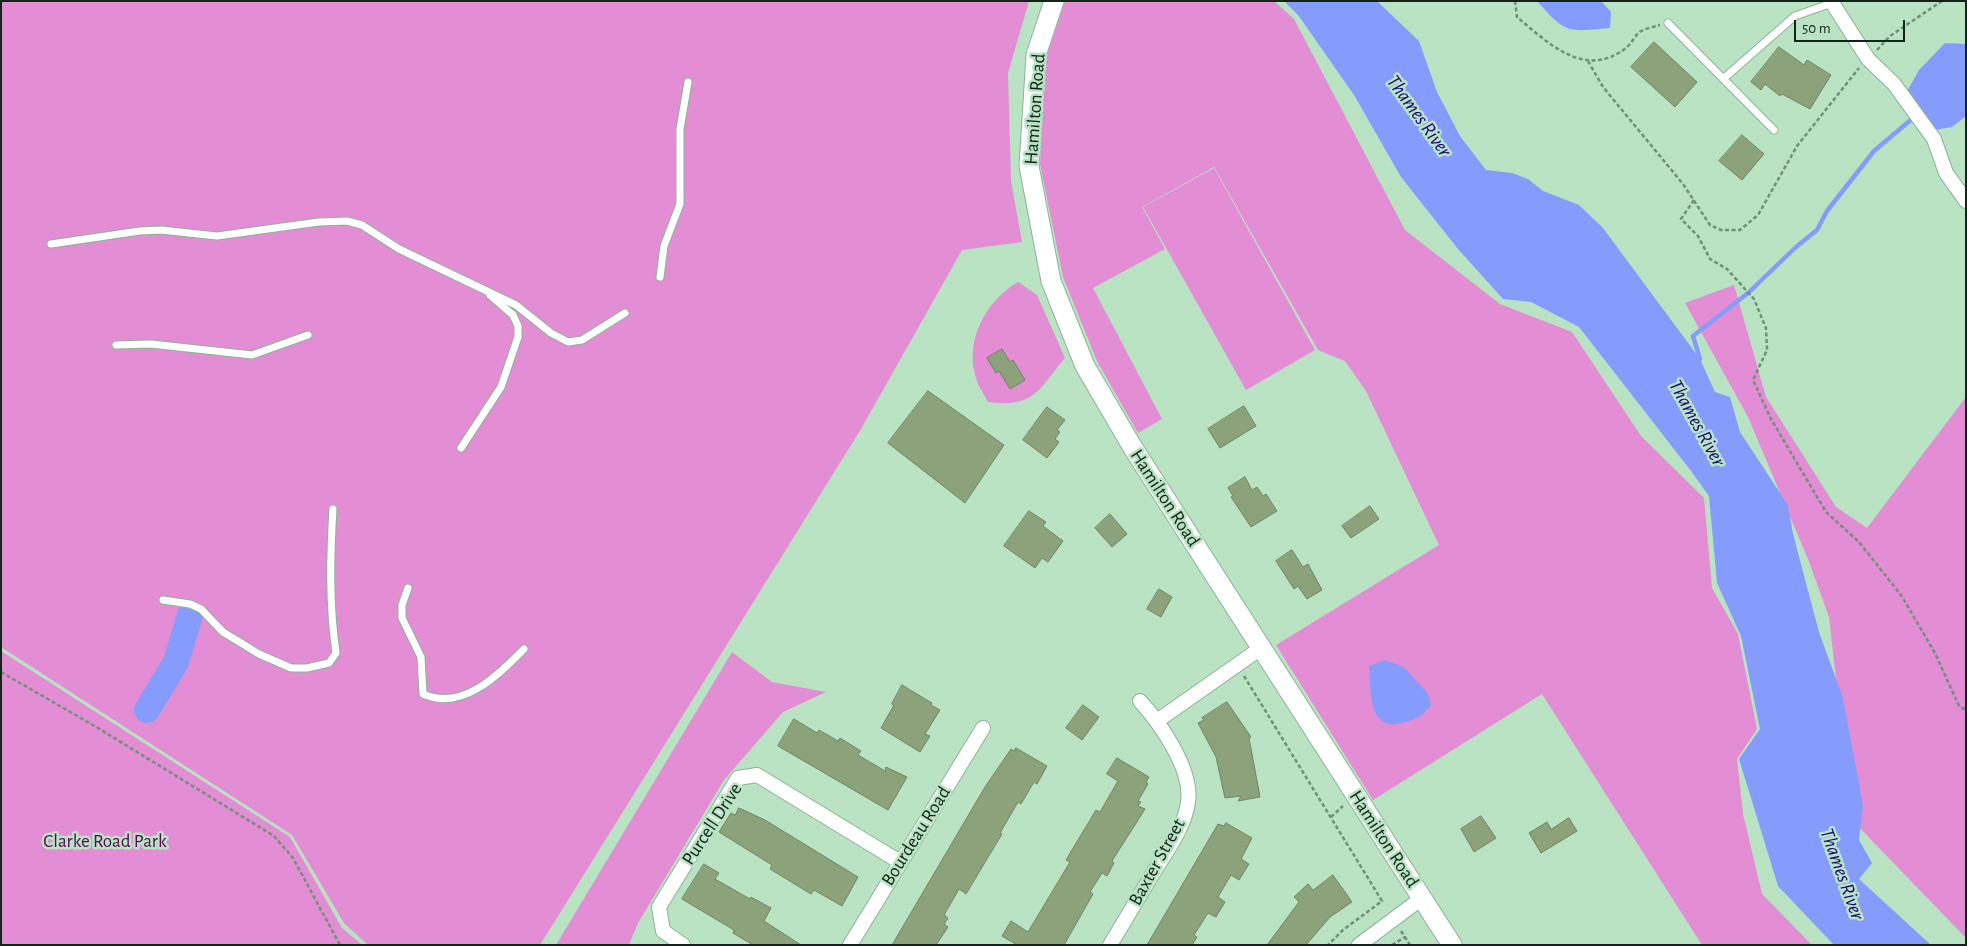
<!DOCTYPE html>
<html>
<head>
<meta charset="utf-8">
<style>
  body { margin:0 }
  #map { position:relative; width:1967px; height:946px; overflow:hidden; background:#b9e3c3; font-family:"Alegreya Sans",sans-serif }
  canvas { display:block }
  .frame { position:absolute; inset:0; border:2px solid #132318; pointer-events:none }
  .scale { position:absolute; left:1794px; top:20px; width:111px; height:22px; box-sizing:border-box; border:2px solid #132318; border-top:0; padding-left:6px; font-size:15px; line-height:18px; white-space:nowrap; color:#132318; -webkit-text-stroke:4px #b9e3c3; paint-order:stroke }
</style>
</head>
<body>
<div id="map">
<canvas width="1967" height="946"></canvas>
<div class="frame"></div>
<div class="scale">50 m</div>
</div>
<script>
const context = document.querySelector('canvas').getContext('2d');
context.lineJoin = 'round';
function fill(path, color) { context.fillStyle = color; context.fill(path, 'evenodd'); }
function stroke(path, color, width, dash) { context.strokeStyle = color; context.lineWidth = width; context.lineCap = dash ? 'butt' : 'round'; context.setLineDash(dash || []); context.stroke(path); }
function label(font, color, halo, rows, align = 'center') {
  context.font = font + ' "Alegreya Sans",sans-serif'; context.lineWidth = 5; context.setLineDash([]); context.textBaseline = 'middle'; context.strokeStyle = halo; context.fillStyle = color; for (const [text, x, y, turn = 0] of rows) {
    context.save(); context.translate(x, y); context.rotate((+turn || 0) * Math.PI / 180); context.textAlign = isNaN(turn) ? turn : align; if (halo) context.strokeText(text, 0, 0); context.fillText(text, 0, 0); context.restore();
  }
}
const green = new Path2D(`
  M1 1H1029L1008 73 1011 181 1022 242 962 250 861 429 540 945H368L344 923 292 835 1 647Z
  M1065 1H1274L1294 19 1405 230 1500 304 1572 332 1641 436 1704 498 1712 588 1738 634 1757 729 1737 759 1743 814 1762 894 1812 945H1702L1542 694 1373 800 1276 645 1439 545 1366 391 1345 361 1318 350 1214 167 1142 207 1165 249 1093 288 1162 419 1138 433 1097 361 1063 277 1040 164 1046 58Z
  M1214 168 1315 350 1246 390 1143 207Z
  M1018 282 1037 295 1065 358C1038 390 1035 408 988 402 985 395 979 388 977 381 963 343 985 301 1018 282Z
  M1734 285 1766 397 1836 507 1867 528 1966 397V938L1852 820 1829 617 1808 559 1748 417 1685 303Z
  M1 651 290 837 342 928 362 945H1Z
  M732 652 772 682 826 692 783 712 724 780 638 923 629 945H556Z`);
const water = new Path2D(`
  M1284 1H1377L1419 41 1437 92 1460 136 1486 170 1512 173 1528 179 1543 191 1579 205 1603 228 1700 359 1715 392 1730 397 1740 432 1788 505 1793 534 1819 632 1843 698 1863 806 1859 840 1872 863 1859 879 1931 945H1834L1778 886 1739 759 1760 729 1741 636 1717 583 1709 496 1691 471 1579 327 1531 302 1503 299 1458 249 1401 177 1354 95 1298 15Z
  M1537 1H1601L1611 12 1610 28C1567 32 1566 34 1537 1Z
  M1945 43 1966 44V116L1952 127 1929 131 1905 95 1919 70Z
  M1385 660 1404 667 1428 694 1431 705C1422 717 1416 719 1402 723 1367 733 1371 688 1369 666Z`);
const stream = new Path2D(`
  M1700 359 1693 336 1748 293 1796 247 1817 230 1827 211 1874 151 1913 118`);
const river = new Path2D(`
  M147 710 176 662 190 615`);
const building = new Path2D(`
  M1654 42 1697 82 1675 107 1631 67Z
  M1779 47 1804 65 1807 60 1831 75 1810 109 1782 94 1780 96 1765 84 1761 90 1751 82Z
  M1742 135 1764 154 1742 180 1719 161Z
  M1002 349 1010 362 1013 360 1025 380 1010 389 999 371 996 373 987 358Z
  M928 391 1004 445 965 503 888 443Z
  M1244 406 1256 426 1220 448 1208 429Z
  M1047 407 1065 420 1057 430 1060 432 1055 439 1059 442 1047 458 1023 440Z
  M1245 477 1252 490 1257 487 1263 496 1266 494 1277 511 1251 527 1231 497 1233 496 1228 488Z
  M1370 506 1379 519 1351 538 1342 526Z
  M1029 511 1046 522 1043 526 1063 541 1048 562 1042 558 1035 568 1004 546Z
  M1110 514 1127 534 1112 547 1095 528Z
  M1292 550 1303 567 1308 564 1322 590 1307 599 1298 586 1294 589 1276 561Z
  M1159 589 1172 597 1161 617 1147 609Z
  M902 685 932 703 931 705 940 710 925 734 930 736 920 752 881 728 894 705 892 704Z
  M1227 702 1251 737 1249 738 1260 797 1238 801 1241 796 1225 798 1216 757 1198 723 1204 720 1202 718Z
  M1083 705 1099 717 1082 740 1066 728Z
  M794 719 817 733 819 730 838 741 840 738 861 751 858 755 885 771 886 767 907 777 888 810 778 746Z
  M1016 748 1047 766 1037 784 1034 782 1021 804 1018 802 1000 833 1002 834 966 894 959 889 944 915 948 918 944 924 948 927 936 945H892L985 787 1011 749 1014 751Z
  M1117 758 1149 777 1146 782 1148 784 1138 801 1141 802 1138 806 1145 809 1112 861 1114 863 1107 876 1102 873 1090 892 1093 894 1064 945H1017L1002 936 1011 921 1028 932 1070 862 1066 860 1096 810 1100 812 1118 781 1107 774Z
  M739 808 765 820 858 877 842 906 814 890 811 894 770 869 772 865 719 832 731 813 735 815Z
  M1481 816 1496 838 1474 852 1461 829Z
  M1569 818 1577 831 1541 853 1529 833 1547 822 1551 829Z
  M1226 823 1252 838 1241 859 1249 864 1239 880 1231 875 1218 897 1225 902 1216 917 1208 913 1194 935 1197 937 1192 945H1147L1218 824 1224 826Z
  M704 864 719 873 715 879 750 899 751 897 771 908 764 921 801 945H753L733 933 734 930 682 899Z
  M1333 875 1352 902 1330 917 1306 945H1267L1299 902 1294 897 1308 884 1313 890Z`);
const path = new Path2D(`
  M1515 1 1517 17C1548 43 1585 80 1626 48 1631 44 1634 38 1638 33 1643 29 1653 27 1660 25
  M1877 50 1890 36 1942 1
  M1588 61 1603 87 1683 184 1710 225 1721 230H1740L1758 215 1797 146 1859 68
  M1694 200 1681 219 1698 236 1710 259 1727 269 1754 299 1766 328 1767 350 1753 380 1771 419 1826 512 1859 542 1901 595 1935 653 1959 706 1966 710
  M1 672 98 728 274 836 293 858 340 945
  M1244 676 1382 901 1343 930 1328 945
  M1331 817 1343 806
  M1401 931 1410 945
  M1392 945 1405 937`);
const service = new Path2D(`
  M1668 23 1774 130
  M1723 79 1795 16 1832 3
  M51 244 140 231 161 230 217 236 319 222 347 221 362 225 399 249 516 305 551 333 568 342 582 340 625 313
  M660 277 664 246 680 204V129L688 82
  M116 345 151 344 252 355 308 335
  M461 448 501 387 518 337V326L513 315 490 295
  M408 588 402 605V618L421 657 423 694C463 712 499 674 524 649
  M163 600 190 604 201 609 223 632 259 654 291 668H307L329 663 336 653C329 604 330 558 333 509`);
const minor = new Path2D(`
  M1831 1 1868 59 1894 84 1934 139 1946 173 1966 201
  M1157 721 1261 648
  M683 945 663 931 659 907 738 778 757 775 900 862
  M850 945 983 728
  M1110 945C1125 920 1140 895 1155 870 1168 849 1185 826 1188 802 1193 770 1160 723 1140 701
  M1359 945 1422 898`);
const secondary = new Path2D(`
  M1054 1 1036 55 1029 166 1051 281 1085 366 1133 448 1452 945`);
const streetNames = [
  ["Hamilton Road",1035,109,-86],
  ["Hamilton Road",1165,498,57],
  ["Purcell Drive",712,824,-57],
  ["Bourdeau Road",916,836,-58],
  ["Hamilton Road",1384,839,57],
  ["Baxter Street",1157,862,-61]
];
const parkNames = [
  ["Clarke Road Park",105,841]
];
const waterNames = [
  ["Thames River",1419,116,54],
  ["Thames River",1697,423,61],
  ["Thames River",1842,874,70]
];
fill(green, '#e38dd5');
fill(water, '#869cfc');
stroke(stream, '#869cfc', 4.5);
stroke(river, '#869cfc', 26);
fill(building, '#8ba27b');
stroke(building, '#708661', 1);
stroke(service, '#8bb496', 9);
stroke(minor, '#8bb496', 16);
stroke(secondary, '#8bb496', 21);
stroke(path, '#719079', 2.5, [4, 2.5]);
stroke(service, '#fff', 7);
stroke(minor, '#fff', 14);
stroke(secondary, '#fff', 19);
label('19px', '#132318', '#b9e3c3', streetNames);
label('19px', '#5a0853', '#b9e3c3', parkNames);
label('italic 20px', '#18057c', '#b9e3c3', waterNames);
</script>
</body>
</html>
